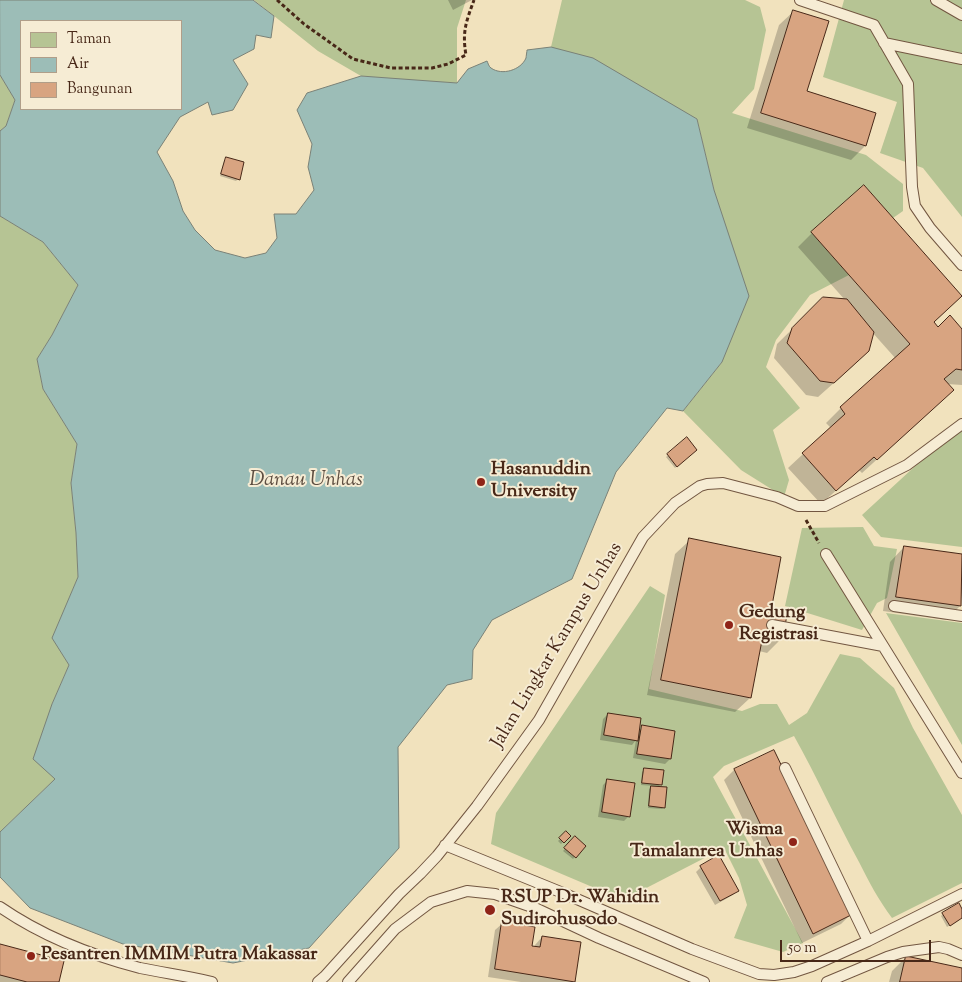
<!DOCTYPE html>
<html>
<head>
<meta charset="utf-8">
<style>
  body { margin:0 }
  #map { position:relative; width:962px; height:982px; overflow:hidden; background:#f1e2bd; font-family:"Sorts Mill Goudy",serif }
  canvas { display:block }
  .legend { position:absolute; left:20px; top:20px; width:162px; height:90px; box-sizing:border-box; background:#f6ecd4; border:1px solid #b09e89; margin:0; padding:6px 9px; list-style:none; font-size:15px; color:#482818 }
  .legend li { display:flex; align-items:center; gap:10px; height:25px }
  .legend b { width:25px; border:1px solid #b09e89 }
  .scale { position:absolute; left:780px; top:940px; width:151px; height:22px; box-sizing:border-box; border:2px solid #482818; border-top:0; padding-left:6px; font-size:15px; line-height:18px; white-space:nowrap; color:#482818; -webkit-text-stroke:4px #f6ecd4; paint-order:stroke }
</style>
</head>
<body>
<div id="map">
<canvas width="962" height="982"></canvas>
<ul class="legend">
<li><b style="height:14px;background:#b6c494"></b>Taman</li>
<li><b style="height:14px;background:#9cbdb7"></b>Air</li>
<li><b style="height:14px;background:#d8a481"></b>Bangunan</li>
</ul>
<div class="scale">50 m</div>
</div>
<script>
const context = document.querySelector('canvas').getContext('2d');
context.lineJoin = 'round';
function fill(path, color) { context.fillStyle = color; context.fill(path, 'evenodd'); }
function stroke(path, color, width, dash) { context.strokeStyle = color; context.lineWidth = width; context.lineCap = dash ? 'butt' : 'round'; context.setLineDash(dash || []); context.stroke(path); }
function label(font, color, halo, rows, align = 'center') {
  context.font = font + ' "Sorts Mill Goudy",serif'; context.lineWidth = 4; context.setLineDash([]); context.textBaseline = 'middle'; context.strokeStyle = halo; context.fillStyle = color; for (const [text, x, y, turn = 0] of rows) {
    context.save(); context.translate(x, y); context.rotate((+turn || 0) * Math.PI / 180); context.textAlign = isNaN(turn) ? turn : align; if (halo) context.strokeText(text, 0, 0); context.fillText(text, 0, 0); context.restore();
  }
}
const green = new Path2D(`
  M254 0H466L457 28V83L411 82 361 76 318 51Z
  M562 0H745L760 7 766 30 754 89 732 113 866 155 903 184V211L893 218 864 185 811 232 849 275 810 295 776 340 766 367 800 408 773 430 789 480 784 497 741 470 683 411 722 362 714 190 697 119 551 47Z
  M844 0H962V217L923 168 880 153 897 102 823 77Z
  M0 75 15 100 6 126 0 131Z
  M0 216 43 242 78 285 52 335 37 359 43 389 77 444 71 483 76 533 78 577 53 638 69 665 52 704 55 779 0 832Z
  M962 423V547L881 537 862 515Z
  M863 527 874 546 897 549 887 598 877 603 862 630 785 606 802 528Z
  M650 586 665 595 649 689 742 711 760 704H777L789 725 807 713 840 654 860 658 894 688 913 728 962 815V883L892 918C878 899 869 882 859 862 836 820 817 777 794 736L724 766 713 777 803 943 783 952 734 938 747 905 739 878 724 848 623 900 491 844 496 813Z
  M886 613 962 623V745Z`);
const water = new Path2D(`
  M0 0H253L274 16 271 38 256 35 254 49 233 60 248 84 233 110 212 115 208 102 180 117 157 152 173 181 183 211 195 230 215 250 245 258 266 253 277 238 274 214H296L314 190 308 167 312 144 297 110 307 93 361 76 457 83 468 69 487 61C488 63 489 67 491 68 502 76 521 70 526 58 526 57 527 51 527 50L551 47 593 58 697 119 714 190 749 296 722 362 683 411 667 408 616 472 572 579 492 620 473 650 472 679 447 685 398 747 399 848 309 948 233 963 123 944 30 908 0 877V832L55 779 33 759 52 704 69 665 52 638 78 577 76 533 71 483 77 444 43 389 37 359 52 335 78 285 43 242 0 216V131L6 126 15 100 0 75ZM21 21H181V109H21Z`);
const shadow = new Path2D(`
  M448 0H472L453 10Z
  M794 11 805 92 875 114 865 146 851 160 747 128 779 25Z
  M227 159 238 179 236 181 220 176 224 161Z
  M812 233 961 297 933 323 938 329 962 331V385L947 384 938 404 862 473 859 470 821 504 788 468 831 428 826 423 841 408 896 359 872 332 853 366 818 397 806 395 774 358 777 344 824 298 845 300 798 247Z
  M687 439 695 450 675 468 666 457Z
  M690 540 782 638 767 653 759 651 750 698 735 712 647 695 675 554Z
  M904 547 962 556V591L960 606 946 620 883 611 890 562Z
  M608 714 638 732 643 727 670 759 665 764 633 758 636 740 632 745 600 740 603 719Z
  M773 751 851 914 841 924 802 943 724 780 734 770Z
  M644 770 661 784 658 787 664 807 662 809 648 808 649 789 653 786 641 785 642 772Z
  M608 780 628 817 624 821 598 817 603 785Z
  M566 833 569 836 561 844 558 841Z
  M575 838 584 846 573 859 563 851Z
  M701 867 737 890 733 895 715 905 696 872Z
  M962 911V918L947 927 941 916 943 914Z
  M503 923 530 947H534L535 945 542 937 573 982H521L488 977 495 930Z
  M0 946 58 982H0Z
  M906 957 962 970V982H889L892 971Z`);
const building = new Path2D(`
  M793 10 829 21 807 91 876 113 866 146 761 113Z
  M226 157 244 162 240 180 221 174Z
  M864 185 962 296 934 322 938 327 950 315 962 329V370L956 369 944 379 954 390 877 460 874 457 836 491 802 453 845 414 840 407 910 344 811 232Z
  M823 297 847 299 874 332 869 351 834 383 820 381 787 343 792 328Z
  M687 437 697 450 677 467 667 454Z
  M689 538 781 557 771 611 787 614 783 639 763 635 751 698 661 680Z
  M904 546 962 554 961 606 896 597Z
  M608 713 641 718 638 741 604 735Z
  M642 725 675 731 671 759 637 754Z
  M774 750 853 914 813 934 734 769Z
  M644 768 664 770 662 785 642 783Z
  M607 779 635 783 630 817 602 812Z
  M651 786 667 787 665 808 649 806Z
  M566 831 571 836 564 843 559 838Z
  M575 836 586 846 576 858 564 848Z
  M719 855 739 891 720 901 700 866Z
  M959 903 962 909V918L950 926 942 913Z
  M502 921 535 927 532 946 540 947 542 936 581 942 575 982 495 969Z
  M0 944 64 961 59 982H27L0 975Z
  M906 956 962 968V982H900Z`);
const path = new Path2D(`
  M277 0 304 24 353 59 391 68H432L448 64 466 55C462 32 466 22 474 0
  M806 520 819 543`);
const service = new Path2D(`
  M800 0 874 25 908 84 912 187 915 206 930 228 962 265
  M936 0 962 15
  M884 43 962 59
  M826 554 962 773
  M894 606 962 616
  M772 625 883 646
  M785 768 868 941
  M445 845 563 893 692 949 759 974 774 975 794 972 812 966 868 941 962 894
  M0 907C42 936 90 955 140 968 164 973 188 976 212 982
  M318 982 325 976 399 894 420 874 437 856 477 806 539 720 643 537 675 503 700 486 707 484 723 483 777 497 798 506H825L907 465 962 424
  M348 982 395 929 431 902 467 891 495 894 535 908 599 938 704 982
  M827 982 887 957 903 952 939 947 948 949 962 955`);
const markers = [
  [481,482,5,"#8f2418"],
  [729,625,5,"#8f2418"],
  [793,842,5,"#8f2418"],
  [490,910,6,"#8f2418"],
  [31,956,5,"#8f2418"]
];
const poiNames = [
  ["Hasanuddin",491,471],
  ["University",491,493],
  ["Gedung",739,614],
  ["Registrasi",739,636],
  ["Wisma",783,831,"right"],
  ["Tamalanrea Unhas",783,853,"right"],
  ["RSUP Dr. Wahidin",501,899],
  ["Sudirohusodo",501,921],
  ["Pesantren IMMIM Putra Makassar",41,956]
];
const streetNames = [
  ["Jalan Lingkar Kampus Unhas",558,646,-59]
];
const waterNames = [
  ["Danau Unhas",306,482]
];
fill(green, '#b6c494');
fill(water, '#9cbdb7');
stroke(water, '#7a8177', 1);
fill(shadow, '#0003');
fill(building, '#d8a481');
stroke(building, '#482818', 1);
stroke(service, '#725641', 12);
stroke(path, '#482818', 3, [4, 2.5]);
stroke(service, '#f6ecd4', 10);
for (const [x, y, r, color] of markers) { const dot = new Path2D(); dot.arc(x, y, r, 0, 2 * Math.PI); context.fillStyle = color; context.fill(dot); stroke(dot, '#f6ecd4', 2); }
label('bold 19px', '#482818', '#f6ecd4', poiNames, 'left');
label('19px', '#482818', '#f6ecd4', streetNames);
label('italic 20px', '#5d4d40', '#f6ecd4', waterNames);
</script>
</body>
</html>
